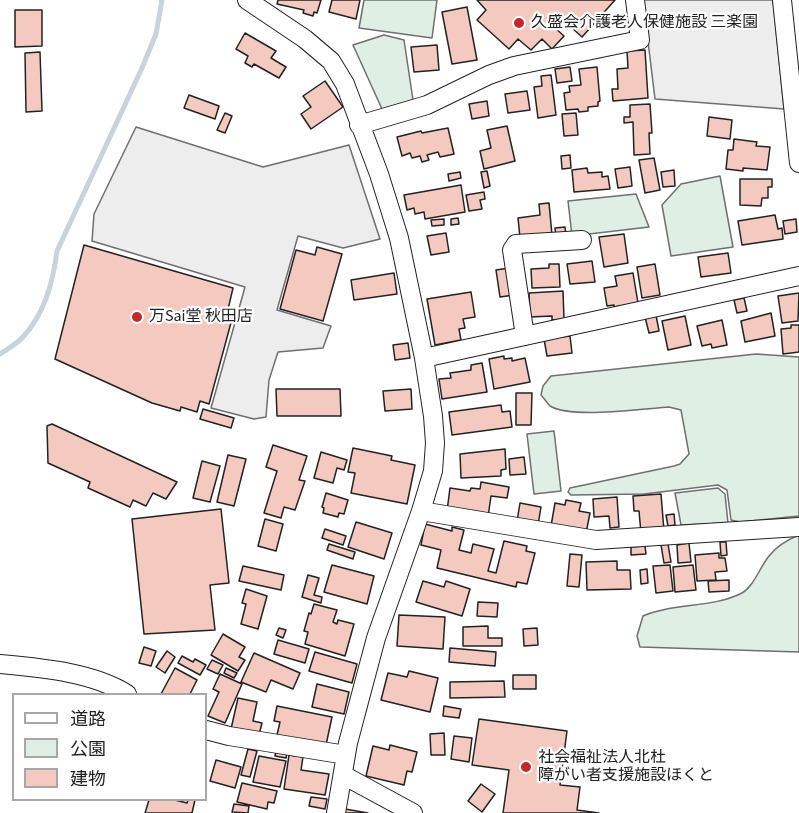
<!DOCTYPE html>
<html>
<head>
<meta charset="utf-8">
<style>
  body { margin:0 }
  #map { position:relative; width:799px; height:813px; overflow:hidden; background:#fff; font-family:"Source Sans 3","Noto Sans JP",sans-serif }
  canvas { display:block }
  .legend { position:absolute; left:12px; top:693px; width:195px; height:108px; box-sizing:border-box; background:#fff; border:2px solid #a7a7a7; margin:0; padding:8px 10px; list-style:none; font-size:18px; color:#222 }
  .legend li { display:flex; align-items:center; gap:12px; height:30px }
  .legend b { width:30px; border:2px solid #a7a7a7 }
</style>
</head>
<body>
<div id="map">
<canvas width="799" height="813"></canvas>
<ul class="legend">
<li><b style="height:8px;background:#fff"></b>道路</li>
<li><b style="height:16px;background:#e0efe3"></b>公園</li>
<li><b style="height:16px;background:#f3c9c0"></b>建物</li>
</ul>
</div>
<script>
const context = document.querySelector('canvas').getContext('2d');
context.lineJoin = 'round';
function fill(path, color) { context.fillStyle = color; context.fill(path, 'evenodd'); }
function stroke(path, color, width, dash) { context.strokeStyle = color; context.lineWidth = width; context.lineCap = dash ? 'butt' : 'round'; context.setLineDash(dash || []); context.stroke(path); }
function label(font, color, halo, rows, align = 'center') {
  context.font = font + ' "Source Sans 3","Noto Sans JP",sans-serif'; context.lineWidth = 4.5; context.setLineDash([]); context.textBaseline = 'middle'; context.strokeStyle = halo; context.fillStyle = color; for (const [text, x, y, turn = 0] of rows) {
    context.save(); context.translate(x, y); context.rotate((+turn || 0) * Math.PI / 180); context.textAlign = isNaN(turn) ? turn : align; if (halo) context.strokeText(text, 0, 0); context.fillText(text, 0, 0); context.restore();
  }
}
const green = new Path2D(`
  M364 0H437L432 38 359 28Z
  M384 35 404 40 413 100 382 109 353 45Z
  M720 176 733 247 671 256 662 205 681 184Z
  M636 194 649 227 572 236 568 201Z
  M756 354 799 357V516L740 522 731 520 727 490 718 485 644 494 571 495 568 492 570 488 674 466 680 464 689 454 681 410 669 407C642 409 571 419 550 406 547 403 544 398 541 395L543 386 551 376Z
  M554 431 561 491 534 494 527 434Z
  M718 488 725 494 728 523 681 525 675 493Z
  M799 535V652L640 647 637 636 643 616C673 603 713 608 742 593 754 586 760 567 769 556 777 546 787 540 799 535Z`);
const parking = new Path2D(`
  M643 0H773L784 109 655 99Z
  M136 127 263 167 349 145 380 239 343 248 298 236 277 310 331 326 323 348 278 352 269 380 266 417 254 419 211 408 245 287 92 241 94 214Z`);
const stream = new Path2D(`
  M0 354C7 349 17 344 23 337 45 313 53 282 57 251L142 68 156 34 162 0`);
const building = new Path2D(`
  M278 0H321L317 13 314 12 313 16 303 13 304 10 277 4Z
  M332 0H360L356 19 329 12Z
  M615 0 582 37 561 18 554 27 564 36 552 49 542 39 531 50 518 39 509 49 477 20 486 10 477 0Z
  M467 7 477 60 452 64 442 12Z
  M15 10H42V46L15 47Z
  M245 33 276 51 271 58 286 67 279 78 254 64 252 67 245 63 248 56 236 49Z
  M437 45 439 70 414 72 411 47Z
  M645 50 648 98 613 101 612 89H618L617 69 628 68 627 51Z
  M40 52 42 111 26 112 25 53Z
  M570 67 572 81 557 83 555 69Z
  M597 67 600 101 598 102V106L588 107V111L579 112 578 109 566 110 564 93 570 92 569 86 581 85 579 69Z
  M551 75 556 115 538 118 534 87 542 86 541 76Z
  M325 81 343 107 311 129 301 114 311 107 303 96Z
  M527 91 530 110 508 113 505 94Z
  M189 95 219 106 215 119 184 108Z
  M487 101 489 116 472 119 469 104Z
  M650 104 652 133H649L650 154 634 155 633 122 624 123V117H630V105Z
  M225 113 232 116 225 133 217 130Z
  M576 113 578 135 564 136 562 114Z
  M709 117 732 120 730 139 707 136Z
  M507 126 515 161 484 169 480 151 491 148 487 130Z
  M448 128 454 154 440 157 438 152 427 155 429 160 422 162 420 156 412 158 410 153 402 156 397 137 421 131 422 133Z
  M734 139 757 142 756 146 770 147 767 170 743 168V171L726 169 728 150H733Z
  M570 155 571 168 562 169 561 156Z
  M654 158 660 190 645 193 639 160Z
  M630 167 632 186 618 188 615 169Z
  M587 168 588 173 602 172V177L608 176 610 189 574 192 572 170Z
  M674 170 675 186 663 187 661 172Z
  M487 171 490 186 484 188 481 172Z
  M460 172 461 178 449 181 448 174Z
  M740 179H772V187H768V198H762L761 206 740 205Z
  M461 185 465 212 425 219 424 212 415 214 414 208 407 210 404 195Z
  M484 192 485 199 480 200 482 209 469 211 466 195Z
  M549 203 552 235 520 238 518 218 540 215 539 204Z
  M775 215 778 229 782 228 783 239 742 245 738 221Z
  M458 218 459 224 451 225V219Z
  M444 219V225L432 226 431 220Z
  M796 219 797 232 785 234 783 221Z
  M565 227 566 236 556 237 555 228Z
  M446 233 449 252 431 255 427 236Z
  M624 234 628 263 604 267 599 237Z
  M84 245 233 288 226 318 232 319 209 404 200 401 197 412 181 407 180 411 152 403 55 359Z
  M317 247 342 254 323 321 280 309 296 250 315 255Z
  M728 253 731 273 701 277 698 257Z
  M592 261 595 282 570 284 567 264Z
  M549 264H559L560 287 532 288 531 269 549 268Z
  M655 264 660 295 642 298 637 267Z
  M509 268 514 295 500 297 496 270Z
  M394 273 397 294 354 300 351 280Z
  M633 273 638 303 614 307V305L607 306 604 288 617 286 615 276Z
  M563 291 564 319 552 320V316L530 317 529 293Z
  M471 292 475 317 463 319 465 328 459 329 461 340 435 345 427 299Z
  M799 293 798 321 782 323 778 296Z
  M744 298 747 311 737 313 734 300Z
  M771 313 775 336 745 342 741 321Z
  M656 315 659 331 649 333 645 317Z
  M685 316 691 345 668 350 662 321Z
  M722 320 727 345 712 348 711 344 702 346 697 326Z
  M791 325H799V352L783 354 781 329 791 328Z
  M570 336 572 353 547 356 544 339Z
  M408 343 410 358 395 360 393 345Z
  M504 356V359L512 358V361L525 358 530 382 494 389 489 359Z
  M482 363 487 392 442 399 439 379 451 378 450 373 471 370V365Z
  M276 389H340L341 416H277Z
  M411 389 412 409 385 411 383 391Z
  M516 393H532L531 425H516Z
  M501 405 502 412 510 411 512 427 452 435 449 412Z
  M203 409 234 418 231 428 200 419Z
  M52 424 177 482 166 499 153 493 146 506 133 500 130 507 88 488 90 482 48 463 47 426Z
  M273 445 307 456 299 480 305 481 295 510 284 507 281 518 264 513 277 471 266 467Z
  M353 448 392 456 391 460 415 465 407 504 351 493 355 473 348 472Z
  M505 449 506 469 501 470V476L461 478 460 454Z
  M321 452 347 460 344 470 337 468 333 483 314 478Z
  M228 455 246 459 234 506 217 502Z
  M524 457 526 474 510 475 509 459Z
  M202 461 220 466 210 502 193 498Z
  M481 482 509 487 507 498 491 496 488 517 447 511 450 488 470 491 471 488 480 489Z
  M326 493 348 500 344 514 339 513 338 517 323 513 324 508 322 507Z
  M661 494 664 531 641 533 639 511H634L633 496Z
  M617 497 619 527 610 528 609 516 594 517 593 499Z
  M566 500 581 503 579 511 590 513 586 533 551 526 555 503 565 505Z
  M520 503 541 507 538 525 517 521Z
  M221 509 229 583 210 585 215 630 144 634 132 519Z
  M674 514 675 525 668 526 666 515Z
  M265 519 283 524 276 551 258 546Z
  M356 522 392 533 384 559 348 547Z
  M425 524 452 531V527L464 530 459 550 471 553 473 544 494 549 488 571 496 573 504 541 527 546 526 551 535 553 527 584 517 582 516 587 437 568 441 550 421 545Z
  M325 529 346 536 343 545 322 538Z
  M720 542H726L727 555 721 556Z
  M689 543 691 562 678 563 677 545Z
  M329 544 355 552 353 559 327 550Z
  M668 544 671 562 664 563 661 545Z
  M645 546 646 554 631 555V547Z
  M719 553V558H725L727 571 715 572 716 580 697 581 695 555Z
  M570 554 582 555 579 587 567 586Z
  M617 561V570H630L631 589 587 590 586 562Z
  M332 565 374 576 367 604 324 592Z
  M670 565 673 591 656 593 653 566Z
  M693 565 696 590 675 592 673 567Z
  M243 566 284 575 281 590 239 581Z
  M647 569 648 583 641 584 640 570Z
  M308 575 319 578 314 595 322 597 321 603 302 597Z
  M729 580V591L709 592 708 581Z
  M423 581 444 587 446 581 470 589 462 616 416 602Z
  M246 589 267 596 258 629 241 624 246 604 242 603Z
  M478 602 498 603 497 617 477 616Z
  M314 604 337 610 333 622 337 624 338 620 354 624 345 656 305 644 308 632 304 631 309 613 311 614Z
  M399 615 445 617 443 649 397 646Z
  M488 626V638H502V646H463V627Z
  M279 628 286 630 283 638 276 635Z
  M537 628 538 645 524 646 523 629Z
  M223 634 245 647 239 657 245 660 238 671 211 655Z
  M278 640 309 649 305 663 274 654Z
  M144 647 156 651 151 666 139 663Z
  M450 648 496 652 495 666 449 662Z
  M167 651 175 657 165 673 156 667Z
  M315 652 357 664 352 683 309 671Z
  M254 653 300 673 293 689 271 680 266 692 241 682Z
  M182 656 193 662 195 659 206 665 200 675 178 663Z
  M212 660 223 665 218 674 207 669Z
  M175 668 197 680 190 694H161Z
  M226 668 237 673 234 678 224 673Z
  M409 671 438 678 430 712 381 700 388 673 407 677Z
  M220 674 242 684 225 723 208 716 219 692 213 689Z
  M513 675H536V689H513Z
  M504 681 505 697 450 698V682Z
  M317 684 349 692 344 714 312 707Z
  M238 698 257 702 253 721 262 723 259 735 231 729Z
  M277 706 332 717 326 745 277 735 280 722 274 721Z
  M444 706 461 709 459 718 443 716Z
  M479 719 567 731 560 785 580 787 577 810 599 813H503L509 770 472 765Z
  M444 733 445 755H431L430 734Z
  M454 736 472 738 469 762 451 759Z
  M390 745 417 752 412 772 407 771 404 785 366 776 373 746 389 750Z
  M277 746 288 748 286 758 275 756Z
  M248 749 257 751 250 777 241 775Z
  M289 755 303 757 301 770 329 774 325 795 284 789Z
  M259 756 286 761 280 787 253 782Z
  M216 760 241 767 235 788 210 781Z
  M242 783 277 791 274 803 268 802 267 809 237 802Z
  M481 784 495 794 482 812 468 801Z
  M311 797 327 799 325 809 309 806Z
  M149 800H175L187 803 188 800H195L192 813H145Z
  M234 804 249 806 248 813 232 812Z
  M345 809 368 813H344Z`);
const minor = new Path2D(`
  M247 0 305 39 331 61 345 84 379 174 399 238 424 358 433 416 435 443 433 471 421 511 376 638 348 743 336 813
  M782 0 799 163
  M359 125 427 105 489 75 514 66 640 40 635 0
  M525 336 512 250 516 244 582 240
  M424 358 799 276
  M421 511 596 540 799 527
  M0 664C41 668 92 672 127 694
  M206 730 229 736 346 755
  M343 775 413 813`);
const markers = [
  [519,23,6,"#c62828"],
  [137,317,6,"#c62828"],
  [526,767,6,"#c62828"]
];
const poiNames = [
  ["久盛会介護老人保健施設 三楽園",531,23],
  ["万Sai堂 秋田店",149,317],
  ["社会福祉法人北杜",538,758],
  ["障がい者支援施設ほくと",538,776]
];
fill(green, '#e0efe3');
stroke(green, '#6f6f6f', 1.5);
fill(parking, '#ededed');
stroke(parking, '#6f6f6f', 1.5);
stroke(stream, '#c7d3dd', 5);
fill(building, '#f3c9c0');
stroke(building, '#222', 1.5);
stroke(minor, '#222', 20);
stroke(minor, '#fff', 18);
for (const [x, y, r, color] of markers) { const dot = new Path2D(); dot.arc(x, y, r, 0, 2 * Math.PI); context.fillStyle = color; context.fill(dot); stroke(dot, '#fff', 2); }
label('16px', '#222', '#fff', poiNames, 'left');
</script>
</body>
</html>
